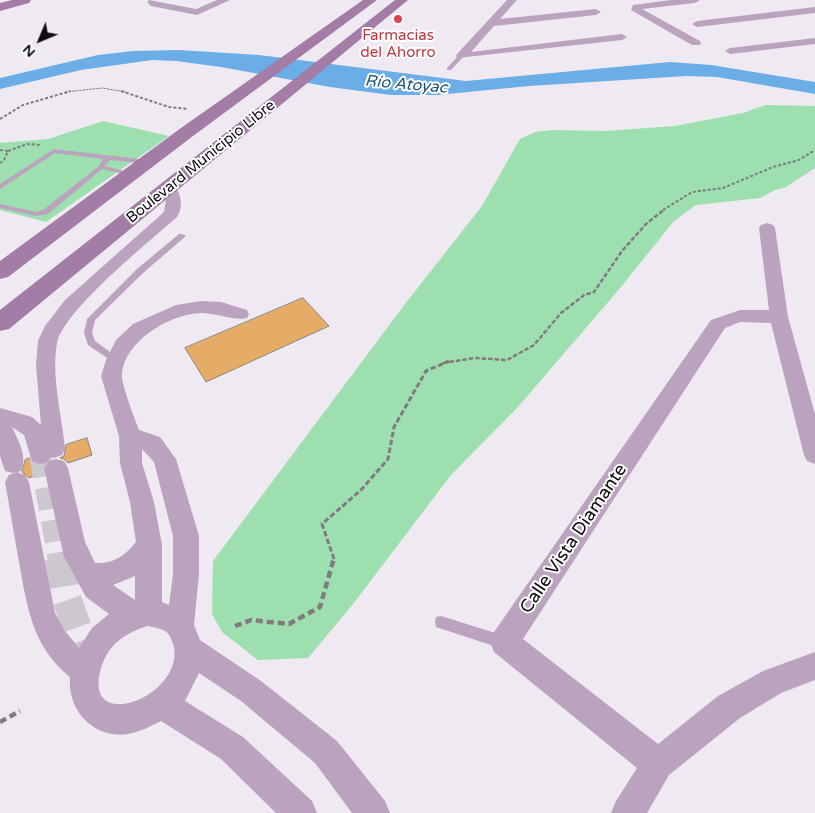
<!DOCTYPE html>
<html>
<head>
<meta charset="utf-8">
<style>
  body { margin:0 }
  #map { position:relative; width:815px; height:813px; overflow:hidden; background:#efe9f2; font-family:"Varela Round",sans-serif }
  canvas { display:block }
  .north { position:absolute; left:15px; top:15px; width:50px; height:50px; -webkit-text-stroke:4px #fff; paint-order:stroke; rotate:225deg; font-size:14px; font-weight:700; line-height:20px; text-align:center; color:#0e0c0f }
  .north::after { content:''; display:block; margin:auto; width:18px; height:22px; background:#0e0c0f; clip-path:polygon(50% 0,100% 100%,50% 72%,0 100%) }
</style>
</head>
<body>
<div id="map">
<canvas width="815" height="813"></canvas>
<div class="north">N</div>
</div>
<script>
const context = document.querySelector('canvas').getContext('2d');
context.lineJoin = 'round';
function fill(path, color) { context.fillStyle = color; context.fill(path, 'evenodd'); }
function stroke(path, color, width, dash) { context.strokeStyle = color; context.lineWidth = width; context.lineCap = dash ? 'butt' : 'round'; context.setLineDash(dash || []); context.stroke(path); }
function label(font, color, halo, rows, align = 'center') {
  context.font = font + ' "Varela Round",sans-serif'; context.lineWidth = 4; context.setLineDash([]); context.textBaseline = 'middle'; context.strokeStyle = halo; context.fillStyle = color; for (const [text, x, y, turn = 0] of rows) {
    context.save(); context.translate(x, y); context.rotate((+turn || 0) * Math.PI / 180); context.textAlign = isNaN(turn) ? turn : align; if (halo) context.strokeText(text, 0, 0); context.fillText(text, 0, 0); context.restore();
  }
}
const green = new Path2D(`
  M765 105 815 106V168L786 187 775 190 760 198 696 205 674 221 616 293 517 408 451 475 353 604 308 658 258 660 222 632 212 614 213 561 405 304 482 206 520 139 535 132 552 130 605 131 675 126 743 113Z
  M103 121 169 136 46 222 0 210V143L48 139Z`);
const water = new Path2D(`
  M179 50 259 55 466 81 670 62 711 65 815 82V94L717 77 686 76 529 86 437 95H391L330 87 221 67 176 61 152 60 81 70 0 89V78L98 55 133 51Z`);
const building = new Path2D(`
  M303 298 329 326 206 382 185 348Z
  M87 438 92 455 68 463 64 459 60 458 64 456 66 445Z
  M29 458 31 463 39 466 44 465 43 472 29 478 22 472 25 460Z`);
const streetTunnelFar1 = new Path2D(`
  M40 455 59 559`);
const streetTunnel = new Path2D(`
  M59 558 66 597 88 658`);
const pathFar4 = new Path2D(`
  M65 92 102 88 126 92`);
const pathFar3 = new Path2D(`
  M121 91 169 107 188 109
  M0 119 23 105 71 91
  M0 150 8 151 4 160 0 163
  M8 151 27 144 40 145
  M663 210 692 192 723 188 773 167 799 160 815 150`);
const pathFar2 = new Path2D(`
  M443 363 475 358 507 360 534 345 561 313 584 295 594 292 622 251 646 224 665 209`);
const pathFar1 = new Path2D(`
  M334 559 322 524 361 490 388 459 394 427 426 371 449 361`);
const path = new Path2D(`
  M235 626 251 620 289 624 320 607 334 558
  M0 722 20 711`);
const lane = new Path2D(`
  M459 55 464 56 451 70H447V68Z
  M54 149 147 160 150 162 147 164 110 160 105 166 135 174 132 176 102 169 48 214 36 216 0 208V204L36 212 43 210 99 166 103 159 55 153 0 189V184Z
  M179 234H182L186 236 143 273 95 320 92 333 95 341 121 360 116 363 113 362 88 345 84 333 87 319 137 269Z
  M441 616 508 637 510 642 508 647 503 649 436 627 435 622 436 617Z`);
const street = new Path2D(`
  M149 0 196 9 217 0H230L197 15 151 6 147 2Z
  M507 0H517L500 19 596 9 601 12 596 15 494 26 471 52 622 34 627 37 622 40 457 58 456 56 457 54Z
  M671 0H700L695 3 642 9 700 41 701 43 700 45H692L631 10 633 5Z
  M815 7V13L697 27 692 24 697 21Z
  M815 38V44L730 54 725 51 730 48Z
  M169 183 174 184C181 195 184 206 177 217 149 242 64 310 57 343 51 377 62 415 65 449L62 455 54 458 50 457 48 461 56 459 64 461 68 468 85 542 95 563C113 564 125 556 136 542L130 502 120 463 119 436 101 376 106 360 116 340 133 324 176 305 201 301 221 302 247 310 249 314 247 318C235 321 216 313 201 313 170 314 124 341 122 375 121 384 135 419 139 430L160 437 176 459 199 536V574L194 625 200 640 261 681 337 741 385 801 390 813H352L315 763 241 701 199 673 185 701 243 737 312 801 317 813H276L221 759 161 721C151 726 140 732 128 734 94 739 67 711 70 677 32 647 27 606 19 562 14 535 10 509 5 482L9 475 17 472 25 475 29 482 55 613 65 631 79 648 92 628 109 614 86 597 64 557 44 468 48 462 40 464 32 461 24 435 12 427C18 440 28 457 21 471L13 473 5 471 0 456V408L32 417 41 425 36 365 38 341 45 326 65 300 164 212 166 200 162 187 164 184ZM142 449 154 462 173 536V574L169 605 162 602V545L154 502 142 463ZM135 576V600L113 585ZM148 626C153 627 159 628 163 630 168 632 170 636 172 641 185 672 146 706 117 704 87 702 100 661 112 647 122 636 134 630 148 626Z
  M767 223 773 225 775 228 788 317 815 414V464L807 461 804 455 771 323 740 322 725 328 523 639 658 744 718 696 763 671 815 652V680L781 693 740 718 669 775 647 813H611L616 801 637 768 494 652 490 642 494 632 711 320 740 310H769L759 228 761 225Z`);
const secondary = new Path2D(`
  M12 0H31L29 3 0 11V3Z
  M363 0H377L193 136 8 277 0 279V261L181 128Z
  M395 0H408L9 329 0 331V310Z`);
const markers = [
  [398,19,5,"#e0444e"]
];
const farHealthnames = [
  ["Farmacias",398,36],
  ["del Ahorro",398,53]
];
const farStreetnames = [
  ["Boulevard Municipio Libre",201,162,-39]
];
const farWaternames = [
  ["Río Atoyac",406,85,5]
];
const streetNames = [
  ["Calle Vista Diamante",574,539,-56]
];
fill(green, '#9edfaf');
fill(water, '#6aade7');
fill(building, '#e4ac66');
stroke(building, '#8d867e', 1);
stroke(streetTunnelFar1, '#cdc8d0', 22, [22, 11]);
stroke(streetTunnel, '#cdc8d0', 29, [29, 14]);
stroke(pathFar4, '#7f7b81', 1, [2.5, 1]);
stroke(pathFar3, '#7f7b81', 2, [3, 2]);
stroke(pathFar2, '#7f7b81', 2.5, [4.5, 2]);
stroke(pathFar1, '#7f7b81', 3, [5.5, 2.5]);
stroke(path, '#7f7b81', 4.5, [7, 4]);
fill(lane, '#bba2be');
fill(street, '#bba2be');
fill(secondary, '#a37da6');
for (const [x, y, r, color] of markers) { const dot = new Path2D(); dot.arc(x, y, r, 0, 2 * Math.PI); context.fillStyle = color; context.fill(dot); stroke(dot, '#fff', 2); }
label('15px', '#be3a42', '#fff', farHealthnames);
label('15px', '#0e0c0f', '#fff', farStreetnames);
label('italic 16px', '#22537a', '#fff', farWaternames);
label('18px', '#0e0c0f', '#fff', streetNames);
</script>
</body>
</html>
